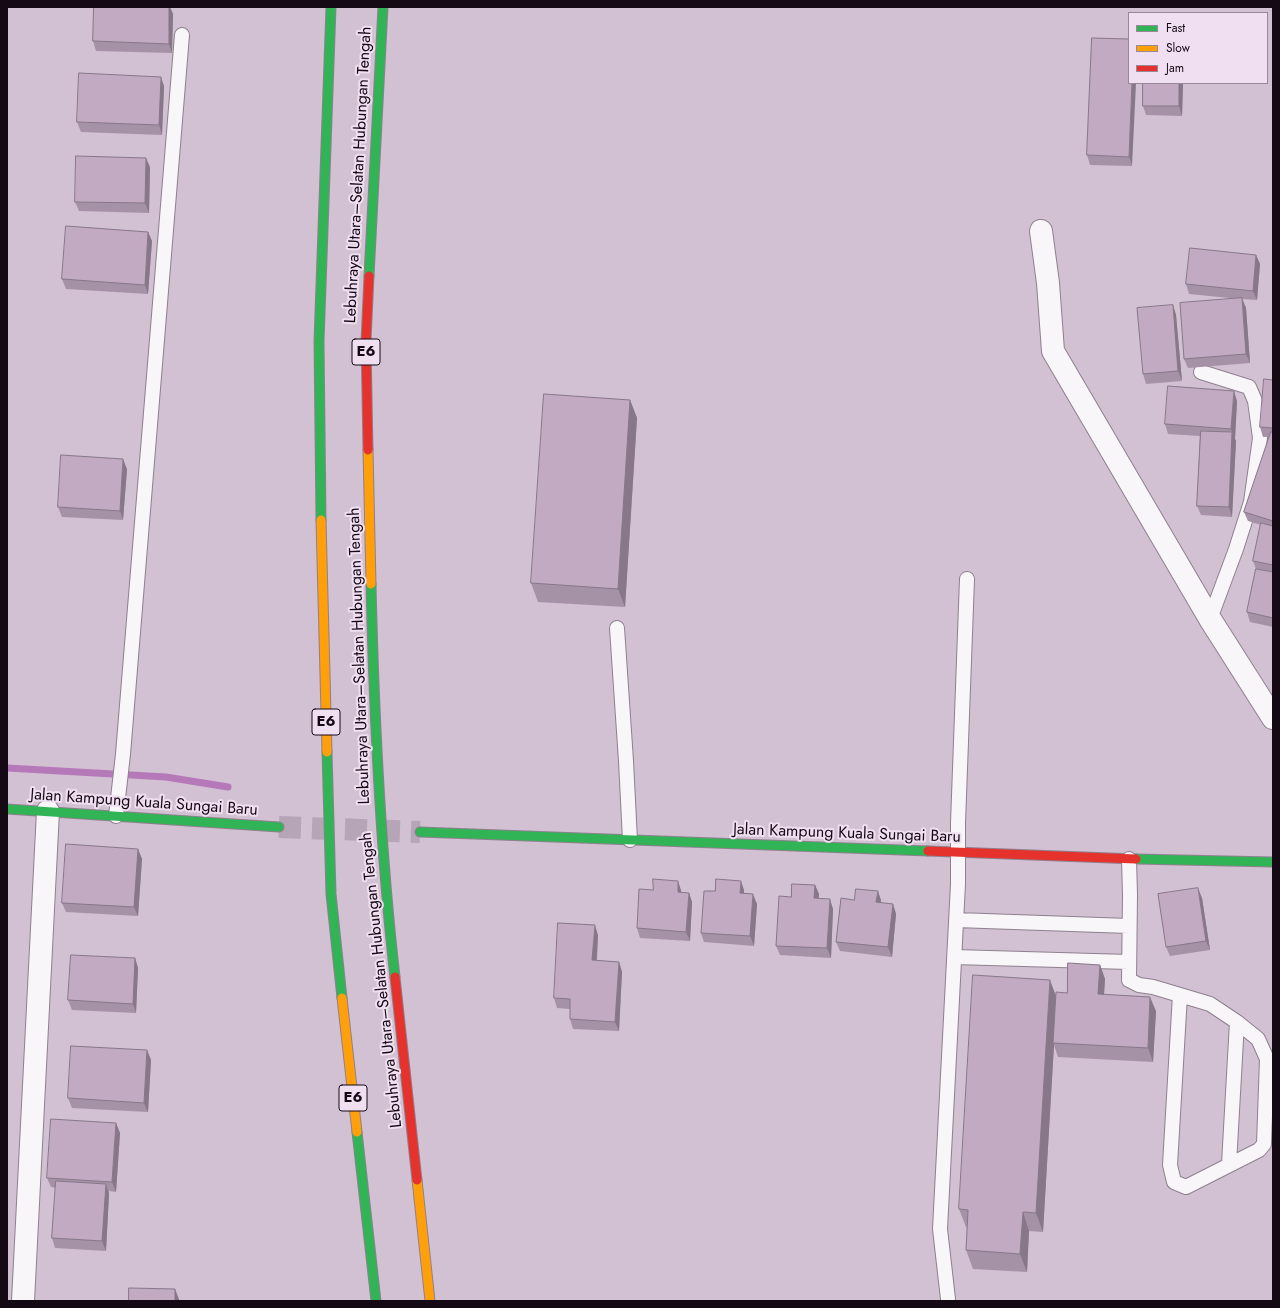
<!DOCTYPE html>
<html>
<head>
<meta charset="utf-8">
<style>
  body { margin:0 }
  #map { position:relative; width:1280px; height:1308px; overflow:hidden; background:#d2c0d3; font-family:Jost,sans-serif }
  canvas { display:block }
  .frame { position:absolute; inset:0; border:8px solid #140915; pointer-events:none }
  .legend { position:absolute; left:1128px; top:12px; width:140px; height:72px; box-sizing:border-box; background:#f0dff1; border:1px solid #988999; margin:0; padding:5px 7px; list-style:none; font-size:12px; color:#140915 }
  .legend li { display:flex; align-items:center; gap:8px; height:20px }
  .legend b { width:20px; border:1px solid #988999 }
</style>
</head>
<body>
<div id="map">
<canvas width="1280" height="1308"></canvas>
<div class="frame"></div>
<ul class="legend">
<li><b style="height:5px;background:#30b455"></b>Fast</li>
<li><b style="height:5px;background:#ff9f0a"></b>Slow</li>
<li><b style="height:5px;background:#e5322d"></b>Jam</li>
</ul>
</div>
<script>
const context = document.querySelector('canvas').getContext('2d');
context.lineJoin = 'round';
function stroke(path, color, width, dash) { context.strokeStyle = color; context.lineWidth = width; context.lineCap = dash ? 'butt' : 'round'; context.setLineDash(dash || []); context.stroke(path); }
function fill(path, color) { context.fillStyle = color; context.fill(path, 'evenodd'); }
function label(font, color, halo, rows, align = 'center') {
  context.font = font + ' Jost,sans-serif'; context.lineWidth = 4; context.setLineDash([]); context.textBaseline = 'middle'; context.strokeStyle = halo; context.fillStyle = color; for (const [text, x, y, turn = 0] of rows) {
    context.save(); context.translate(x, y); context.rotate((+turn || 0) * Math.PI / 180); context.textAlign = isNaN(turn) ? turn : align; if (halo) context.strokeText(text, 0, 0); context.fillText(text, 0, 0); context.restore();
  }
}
const stream = new Path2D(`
  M7 768 166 777 228 787`);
const secondaryTunnel = new Path2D(`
  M279 827 420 832`);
const lane = new Path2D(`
  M1201 372 1249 387 1255 401 1260 438 1251 502 1236 549 1210 619
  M617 628 626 761 630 840
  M116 816 123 754 182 35
  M1129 859 1130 895 1129 980 1139 985 1153 987 1210 1004 1237 1022 1258 1039 1267 1059 1264 1144 1259 1150 1186 1187 1174 1182 1170 1165 1180 995
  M956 920 1129 926
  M954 957 1129 962
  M1229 1164 1237 1022
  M948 1299 940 1229 958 884V823L967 579`);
const street = new Path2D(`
  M1041 231 1048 283 1053 351 1210 619 1273 718
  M23 1301 48 811`);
const fast = new Path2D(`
  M369 276 383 7
  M321 520 319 341 331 7
  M371 584C374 715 380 846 395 977
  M327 752 331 894 342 998
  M7 809 279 827
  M420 832 928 851
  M1136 859 1273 862
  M357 1132 376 1301`);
const slow = new Path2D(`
  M368 450 371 584
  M321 520 327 752
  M342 998 357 1132
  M417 1180 430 1301`);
const jam = new Path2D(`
  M368 450 366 341 369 276
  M928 851 1136 859
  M395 977 417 1180`);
const wall = new Path2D(`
  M94 7H170L173 14 172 53 96 51 93 41Z
  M1092 38 1132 166 1090 165 1087 155Z
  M1183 83 1182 116 1146 115 1143 106Z
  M164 86 162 135 81 132 77 122Z
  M150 167 149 213 79 211 75 202Z
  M148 232 152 241 148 294 66 289 62 279Z
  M1256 255 1260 264 1257 300 1242 299 1246 308 1250 363 1188 368 1184 359 1240 299 1189 294 1186 284Z
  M1173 305 1176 315 1182 381 1146 384 1143 374Z
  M1273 380V627L1250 622 1247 612 1256 569 1253 561 1261 525 1248 521 1244 512 1269 437H1263L1260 427Z
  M630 400 637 418 625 607 538 602 531 583Z
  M1237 401 1235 439 1236 441 1232 517 1201 515 1197 506 1200 436 1168 434 1165 424Z
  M127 469 123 520 62 517 58 507Z
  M138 849 142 859 138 916 66 912 62 903Z
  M815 885 819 894 818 898 833 909 831 958 780 955 776 946 791 897Z
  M653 890H681V892L689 893 692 902 690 941 640 938 637 928Z
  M744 890V893L757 904 754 946 704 942 701 933 715 891Z
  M1202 898 1210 950 1170 956 1166 947Z
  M854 900H881V903L893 904 896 914 892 957 840 951 836 942Z
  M598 935 597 961 619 962 622 972 619 1031 573 1029 570 1019V1009L557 1008 554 998Z
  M135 958 138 968 136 1013 72 1010 68 1000Z
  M1100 965 1105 979 1104 995 1156 1011 1153 1062 1058 1057 1054 1045 1043 1232 1029 1231 1027 1272 973 1269 966 1250 967 1227H966L959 1209 1056 995 1067 993Z
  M147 1050 151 1060 148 1112 72 1108 68 1098Z
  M116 1123 120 1133 116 1192 109 1191V1194L106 1251 55 1248 52 1238 56 1188 51 1187 47 1178Z`);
const shadedWall = new Path2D(`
  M169 7H170L173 14 172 53 169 44Z
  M161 77 164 86 162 135 159 125Z
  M1132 83H1136L1132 166 1129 157Z
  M1179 83H1183L1182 116 1179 106Z
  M146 158 150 167 149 213 145 203Z
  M148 232 152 241 148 294 145 285Z
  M1256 255 1260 264 1257 300 1253 291Z
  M1242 298 1246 308 1250 363 1246 354Z
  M1173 305 1176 315 1182 381 1178 371Z
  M1234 391 1237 401 1235 439 1231 429Z
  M630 400 637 418 625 607 618 589Z
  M1232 432 1236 441 1232 517 1229 507Z
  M123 459 127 469 123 520 120 511Z
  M138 849 142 859 138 916 134 907Z
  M678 881 681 890V902L678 892Z
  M741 881 744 890 743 903 740 893Z
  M815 885 819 894 818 908 814 898Z
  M1198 888 1202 898 1210 950 1206 941Z
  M878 891 881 900 880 912 876 902Z
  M689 893 692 902 690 941 686 932Z
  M753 894 757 904 754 946 750 936Z
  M830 899 833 909 831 958 827 948Z
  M893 904 896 914 892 957 888 947Z
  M595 925 598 935 596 970 592 960Z
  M135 958 138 968 136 1013 133 1004Z
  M619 962 622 972 619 1031 615 1022Z
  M1100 965 1105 979 1103 1008 1098 994Z
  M1050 980 1057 999 1053 1043 1054 1045 1043 1232 1036 1213Z
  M1150 997 1156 1011 1153 1062 1148 1048Z
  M7 1050 8 1054 7 1077Z
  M147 1050 151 1060 148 1112 144 1103Z
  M116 1123 120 1133 116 1192 112 1182Z
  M106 1184 109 1194 106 1251 102 1241Z
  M1023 1212 1029 1231 1027 1272 1020 1254Z
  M175 1289 179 1299V1301H175Z`);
const building = new Path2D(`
  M94 7H169V44L93 41Z
  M1092 38 1129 39V83H1132L1129 157 1087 155Z
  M79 73 161 77 159 125 77 122Z
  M1143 83H1179V106H1143Z
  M76 156 146 158 145 203 75 202Z
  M66 226 148 232 145 285 62 279Z
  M1190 248 1256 255 1253 291 1186 284Z
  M1242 298 1246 354 1184 359 1180 303Z
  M1173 305 1178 371 1143 374 1137 308Z
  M1264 379 1273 380V428L1260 427Z
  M1168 386 1234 391 1231 429 1165 424Z
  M544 394 630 400 618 589 531 583Z
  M1201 431 1232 432 1229 507 1197 506Z
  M1271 432H1273V521L1244 512Z
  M61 455 123 459 120 511 58 507Z
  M1261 523 1273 526V565L1253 561Z
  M1256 569 1273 572V618L1247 612Z
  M66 844 138 849 134 907 62 903Z
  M653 879 678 881V892L689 893 686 932 637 928 639 889 653 890Z
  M716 879 741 881 740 893 753 894 750 936 701 933 704 891H715Z
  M792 884 815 885 814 898 830 899 827 948 776 946 779 896 791 897Z
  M1198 888 1206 941 1166 947 1158 894Z
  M856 889 878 891 876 902 893 904 888 947 836 942 841 898 854 900Z
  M558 923 595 925 592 960 619 962 615 1022 570 1019V999L554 998Z
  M71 955 135 958 133 1004 68 1000Z
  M1068 963 1100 965 1098 994 1150 997 1148 1048 1053 1043 1056 992 1067 993Z
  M973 975 1050 980 1036 1213 1023 1212 1020 1254 966 1250 968 1210 959 1209Z
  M71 1046 147 1050 144 1103 68 1098Z
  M51 1119 116 1123 112 1182 47 1178Z
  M56 1181 106 1184 102 1241 52 1238Z
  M129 1288 175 1289V1301H129Z`);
const shields = [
  [366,352,28],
  [326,722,28],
  [353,1098,28]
];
const shieldNames = [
  ["E6",366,352],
  ["E6",326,722],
  ["E6",353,1098]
];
const streetNames = [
  ["Lebuhraya Utara–Selatan Hubungan Tengah",359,175,-87],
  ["Lebuhraya Utara–Selatan Hubungan Tengah",360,656,-92],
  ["Jalan Kampung Kuala Sungai Baru",144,803,4],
  ["Jalan Kampung Kuala Sungai Baru",847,834,2],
  ["Lebuhraya Utara–Selatan Hubungan Tengah",382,980,-96]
];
stroke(stream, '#b579ba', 7);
stroke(secondaryTunnel, '#b6a5b6', 22, [22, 11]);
stroke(lane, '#8e808e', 16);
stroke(street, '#8e808e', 24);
stroke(fast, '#8e808e', 11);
stroke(slow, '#8e808e', 11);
stroke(jam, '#8e808e', 11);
stroke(lane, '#f8f6f8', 14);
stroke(street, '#f8f6f8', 22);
stroke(fast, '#30b455', 9);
stroke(slow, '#ff9f0a', 9);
stroke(jam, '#e5322d', 9);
fill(wall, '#a692a7');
fill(shadedWall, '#877788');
fill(building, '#c1aac2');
stroke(building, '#877788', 1);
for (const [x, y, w] of shields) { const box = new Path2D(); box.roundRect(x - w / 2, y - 13, w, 26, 3); context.fillStyle = '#f0dff1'; context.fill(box); stroke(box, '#140915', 1); }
label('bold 15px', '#140915', null, shieldNames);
label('16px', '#140915', '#f0dff1', streetNames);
</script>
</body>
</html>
